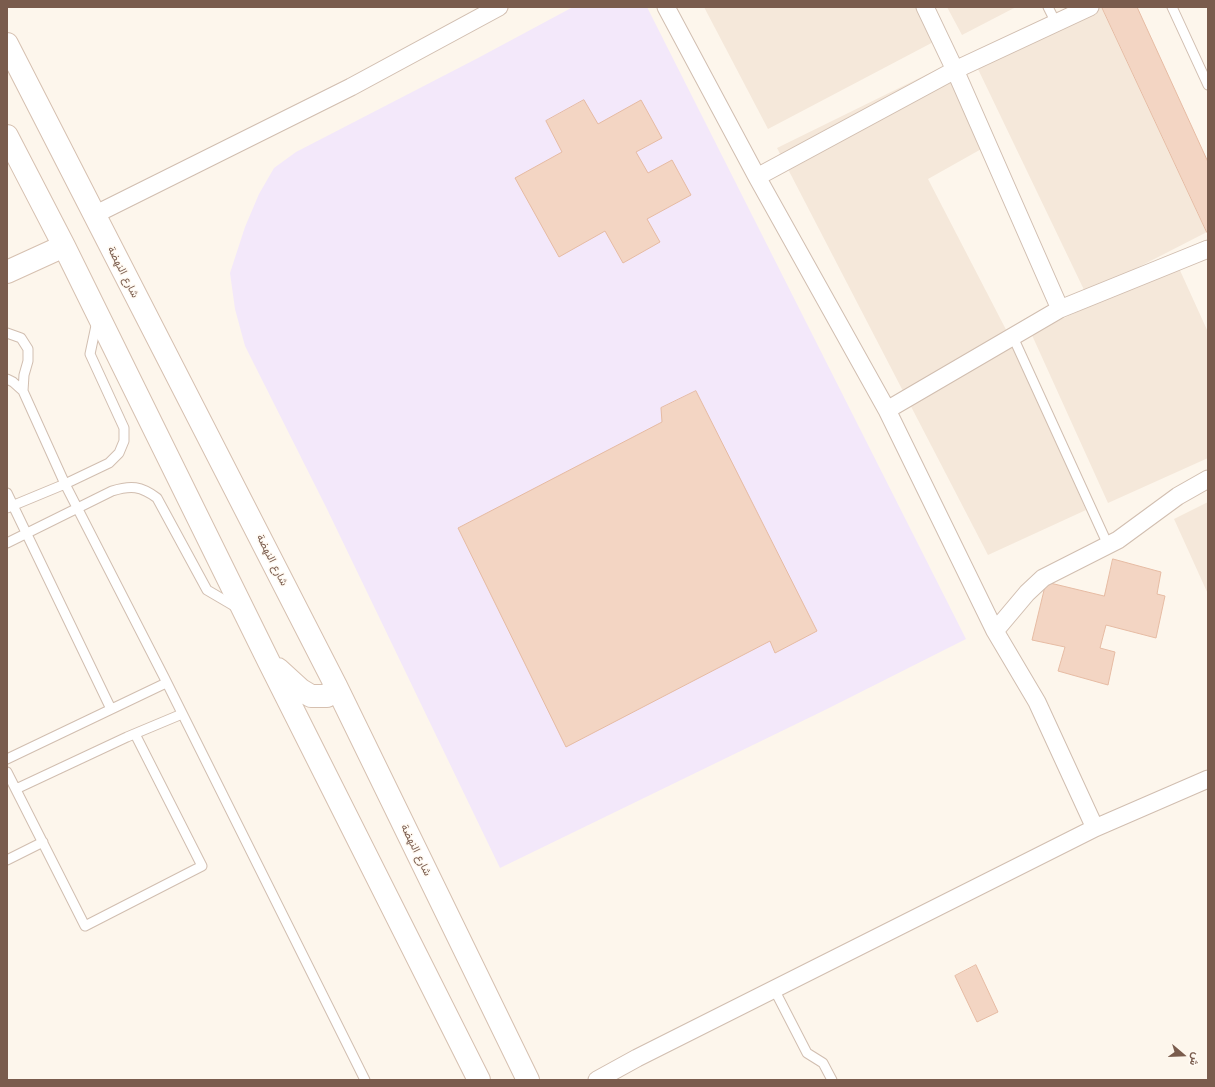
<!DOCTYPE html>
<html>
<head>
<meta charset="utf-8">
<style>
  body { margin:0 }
  #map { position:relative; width:1215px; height:1087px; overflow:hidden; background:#fdf6ec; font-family:"Work Sans",Vazirmatn,sans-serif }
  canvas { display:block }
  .frame { position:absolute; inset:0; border:8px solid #7a5c4d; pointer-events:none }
  .north { position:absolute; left:1163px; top:1035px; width:40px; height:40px; -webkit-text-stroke:3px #fffaf3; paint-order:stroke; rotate:109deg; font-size:11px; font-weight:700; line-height:16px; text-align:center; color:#7a5c4d }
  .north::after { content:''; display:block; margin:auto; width:14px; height:18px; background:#7a5c4d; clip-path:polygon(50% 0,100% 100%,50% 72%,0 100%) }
</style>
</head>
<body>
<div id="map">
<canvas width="1215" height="1087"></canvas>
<div class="frame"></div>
<div class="north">ش</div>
</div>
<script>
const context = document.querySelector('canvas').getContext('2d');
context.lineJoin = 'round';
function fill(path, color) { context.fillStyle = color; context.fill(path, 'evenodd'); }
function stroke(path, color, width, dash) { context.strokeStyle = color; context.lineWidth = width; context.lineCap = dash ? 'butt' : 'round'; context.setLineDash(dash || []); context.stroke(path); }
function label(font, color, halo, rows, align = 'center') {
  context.font = font + ' "Work Sans",Vazirmatn,sans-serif'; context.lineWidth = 3; context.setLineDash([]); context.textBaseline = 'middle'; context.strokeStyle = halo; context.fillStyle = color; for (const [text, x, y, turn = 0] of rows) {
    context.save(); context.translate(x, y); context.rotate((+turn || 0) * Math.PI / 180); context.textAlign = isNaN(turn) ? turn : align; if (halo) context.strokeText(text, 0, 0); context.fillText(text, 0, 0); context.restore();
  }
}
const residential = new Path2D(`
  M704 7H924L941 38 768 129Z
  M947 7H1016L962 35Z
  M1095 7H1102L1207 232 1086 294 977 67Z
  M950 63 992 143 928 179 1015 347 1086 510 988 555 777 148Z
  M1178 266 1208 332V458L1108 503 1031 333Z
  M1208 502V594L1174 519Z`);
const education = new Path2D(`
  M573 7H647L966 639 827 709 500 868 326 507 245 346 235 309 230 273 245 227 259 194 274 168 296 152 478 58Z`);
const building = new Path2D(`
  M1102 7H1137L1208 162V231L1207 232Z
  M584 100 598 124 641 100 662 138 636 152 648 173 672 160 691 195 647 219 660 242 623 263 605 231 559 257 515 178 562 152 546 121Z
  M696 391 817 631 775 653 770 641 566 747 458 528 662 422 661 408Z
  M1113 559 1161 572 1157 594 1165 596 1156 638 1106 625 1100 648 1115 652 1108 685 1058 671 1065 647 1032 640 1046 582 1104 596Z
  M976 965 998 1012 977 1022 955 976Z`);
const lane = new Path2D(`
  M1048 7 1056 23
  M1172 7 1208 85
  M7 333 21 338 28 349V361L24 375 23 391
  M1013 337 1108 545
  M7 379 13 382 23 391 65 484 164 677 365 1080
  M7 493 111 709
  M7 508 65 484 109 463 119 453 124 441V428L90 354 97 321
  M7 543 112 491C131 485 141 486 157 498L207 590 236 607
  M7 759 166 683
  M7 772 85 926 202 866 135 734
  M16 789 127 737 182 714
  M7 860 43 842
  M774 989 807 1053 823 1063 832 1080`);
const street = new Path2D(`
  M666 7 757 177 887 410 995 631 1037 702 1095 828
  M925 7 955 70 1060 309
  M757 177 955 70 1090 7
  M94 215 351 87 499 7
  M887 410 1060 309 1208 249
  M995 631 1027 593 1043 578 1118 540 1178 496 1208 479
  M597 1080 637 1058 1095 828 1208 779`);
const secondary = new Path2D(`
  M7 44 336 686 528 1080
  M7 136 64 246 269 662 479 1080
  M7 272 64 246
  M278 669 301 690 311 696H327L336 686`);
const streetNames = [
  ["شارع النهضة",123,272,63],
  ["شارع النهضة",272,560,63],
  ["شارع النهضة",416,850,64]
];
fill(residential, '#f5e8da');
fill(education, '#f3e8fa');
fill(building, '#f3d5c3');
stroke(building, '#e6bba3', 1);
stroke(lane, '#d1beb0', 11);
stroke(street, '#d1beb0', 19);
stroke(secondary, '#d6c0b0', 24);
stroke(lane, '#fff', 9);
stroke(street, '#fff', 17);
stroke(secondary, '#fff', 22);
label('11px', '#7a5c4d', '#fffaf3', streetNames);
</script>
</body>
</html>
